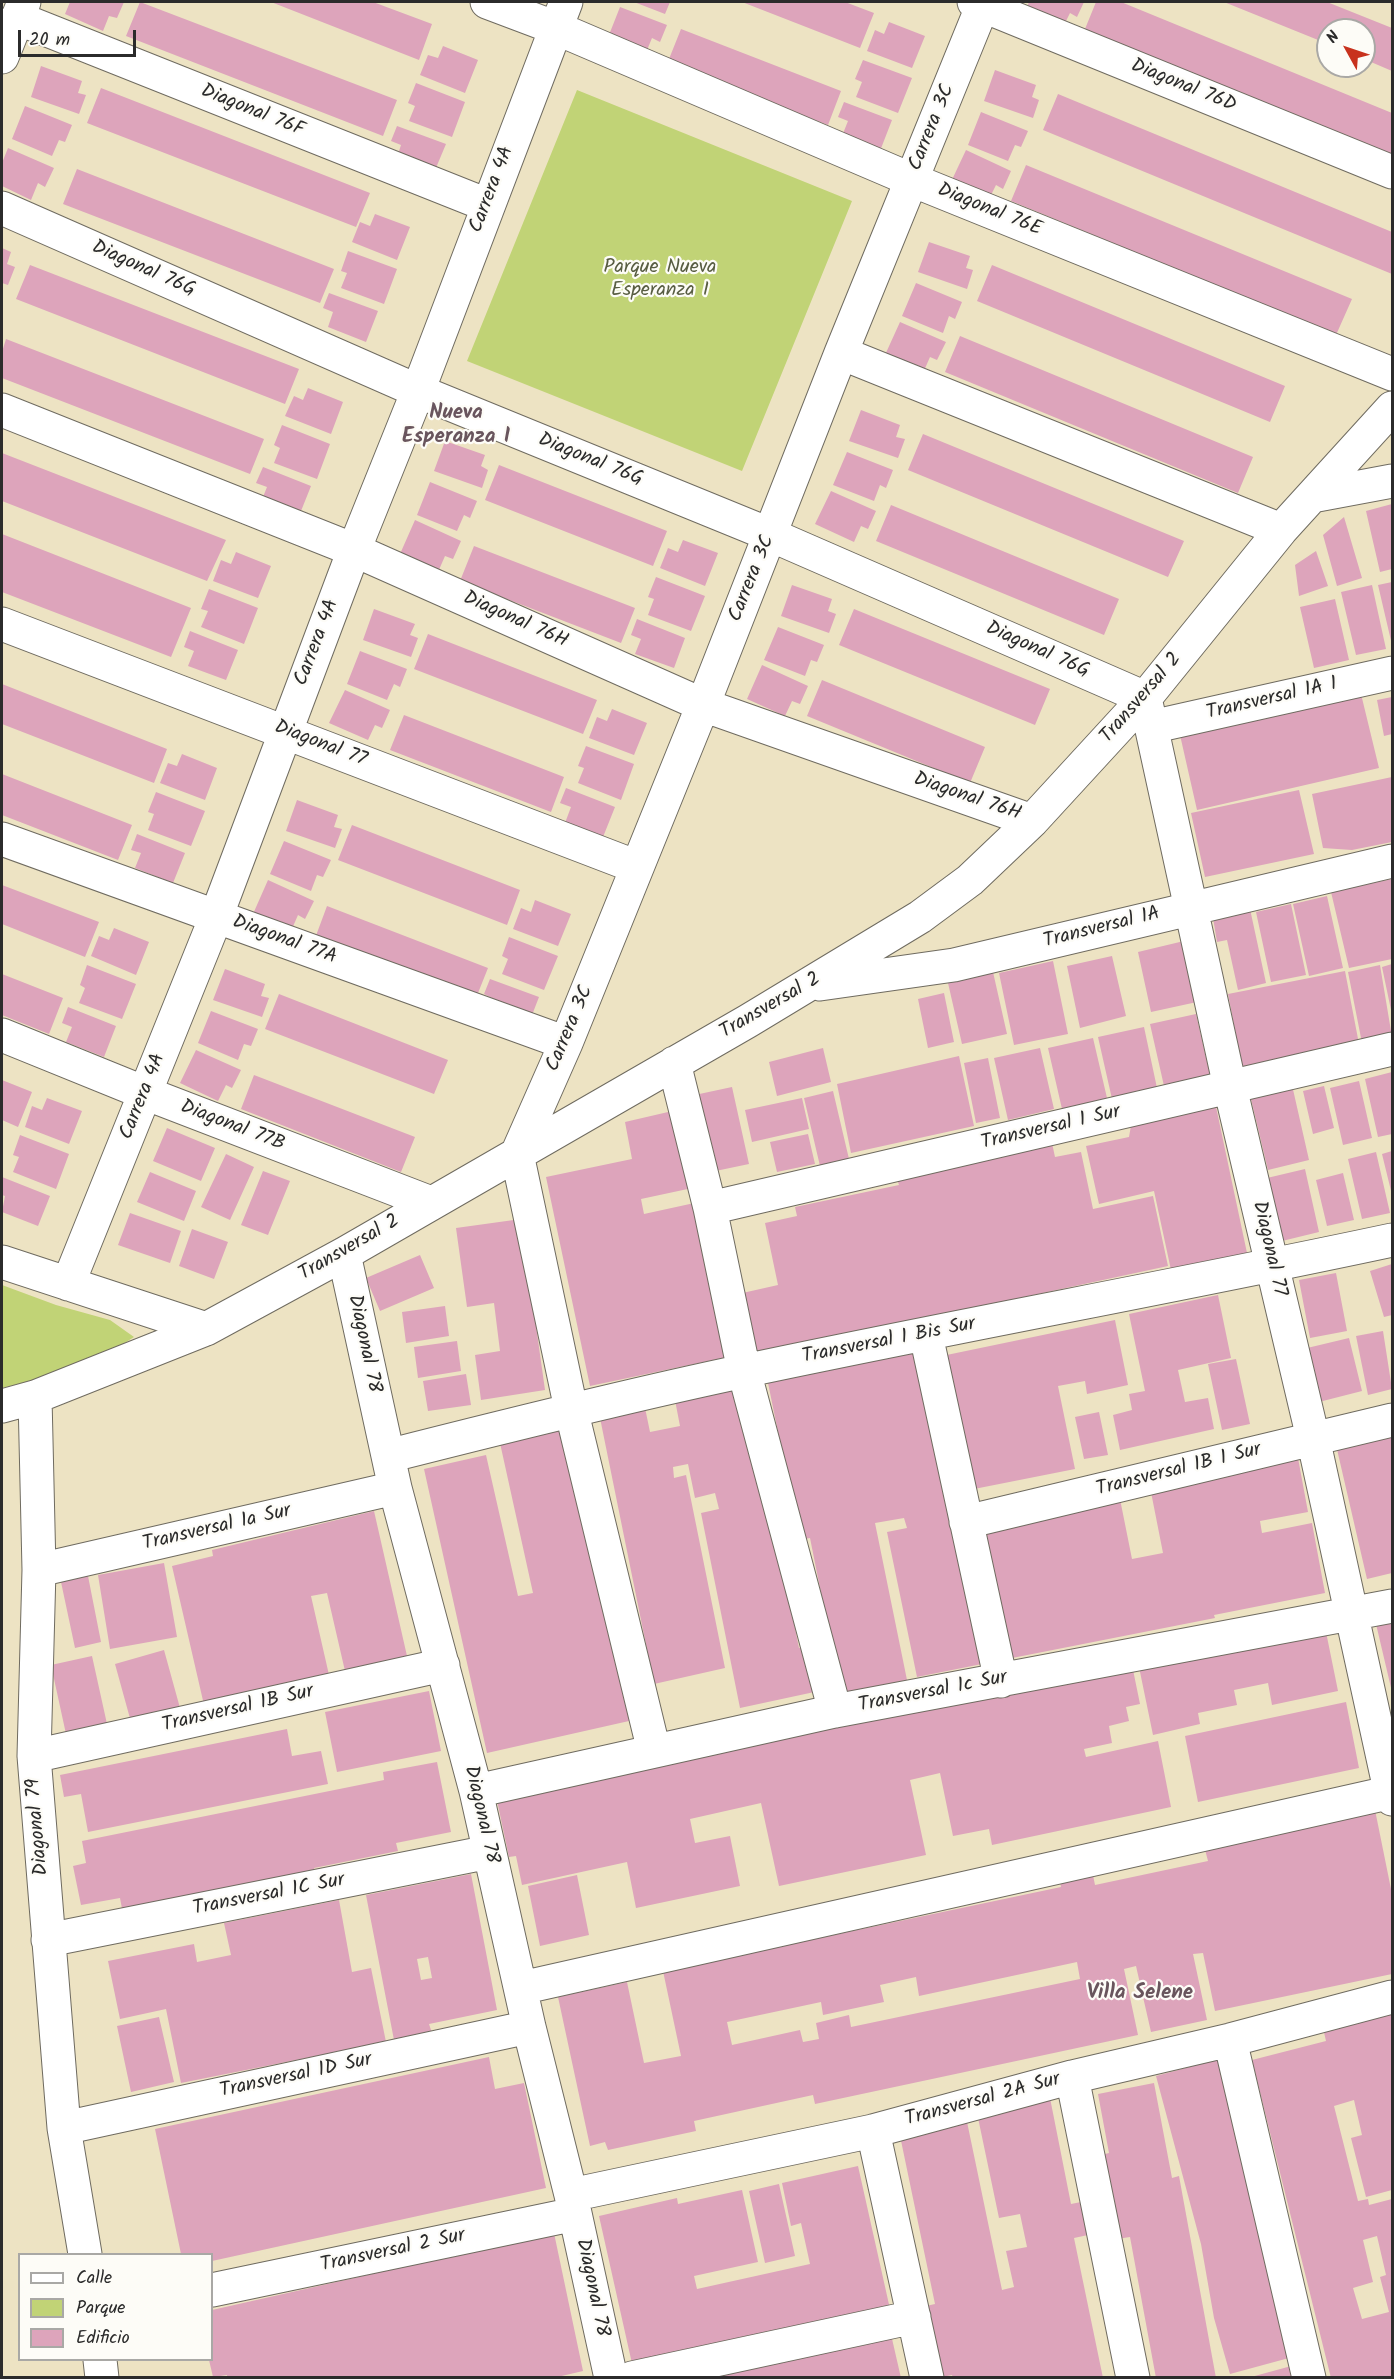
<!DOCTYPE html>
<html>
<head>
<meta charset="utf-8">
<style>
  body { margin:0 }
  #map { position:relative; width:1394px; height:2379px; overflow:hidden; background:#ede3c3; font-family:Kalam,sans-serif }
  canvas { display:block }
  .frame { position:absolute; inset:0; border:3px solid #2b2b2b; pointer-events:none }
  .legend { position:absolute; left:18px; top:2253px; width:195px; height:108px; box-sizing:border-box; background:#fdfcf7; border:2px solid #a9a8a5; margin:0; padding:8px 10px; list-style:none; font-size:18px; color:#2b2b2b }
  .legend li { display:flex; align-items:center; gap:12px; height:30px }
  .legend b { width:30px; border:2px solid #a9a8a5 }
  .north { position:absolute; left:1316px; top:18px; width:60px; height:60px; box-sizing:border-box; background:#fdfcf7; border:2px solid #a9a8a5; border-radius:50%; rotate:310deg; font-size:16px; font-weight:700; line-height:24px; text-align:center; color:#2b2b2b }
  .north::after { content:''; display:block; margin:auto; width:21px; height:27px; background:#c8321e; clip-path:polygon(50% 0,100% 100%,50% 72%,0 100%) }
  .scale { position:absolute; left:18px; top:30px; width:118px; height:27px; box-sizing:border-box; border:3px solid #2b2b2b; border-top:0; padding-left:8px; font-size:18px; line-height:21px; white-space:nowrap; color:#2b2b2b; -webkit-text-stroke:4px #fdfcf7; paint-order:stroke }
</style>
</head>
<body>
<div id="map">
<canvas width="1394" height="2379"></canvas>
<div class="frame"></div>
<ul class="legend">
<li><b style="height:8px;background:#fff"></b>Calle</li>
<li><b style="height:16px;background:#c1d376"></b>Parque</li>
<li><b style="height:16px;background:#dda4bb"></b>Edificio</li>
</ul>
<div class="north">N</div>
<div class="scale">20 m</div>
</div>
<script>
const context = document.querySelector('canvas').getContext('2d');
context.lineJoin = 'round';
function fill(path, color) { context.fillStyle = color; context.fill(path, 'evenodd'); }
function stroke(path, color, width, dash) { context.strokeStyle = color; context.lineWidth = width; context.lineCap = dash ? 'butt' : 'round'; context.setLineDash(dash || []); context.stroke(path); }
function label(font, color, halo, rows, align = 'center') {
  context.font = font + ' Kalam,sans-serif'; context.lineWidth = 4.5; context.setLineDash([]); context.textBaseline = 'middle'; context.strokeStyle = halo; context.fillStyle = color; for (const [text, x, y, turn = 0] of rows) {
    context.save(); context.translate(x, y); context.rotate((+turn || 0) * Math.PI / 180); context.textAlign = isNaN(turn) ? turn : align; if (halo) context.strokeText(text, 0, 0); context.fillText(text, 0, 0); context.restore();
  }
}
const green = new Path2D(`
  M577 90 852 201 742 471 467 361Z
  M2 1285 56 1305 110 1320 134 1337C95 1363 47 1378 2 1388Z`);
const building = new Path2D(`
  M70 2H124L117 18 109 16 103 31 65 14Z
  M140 2 397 100 383 136 126 36Z
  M271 2H373L432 24 419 60Z
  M634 2H670L665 14Z
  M742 2H845L874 13 860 48Z
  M1029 2H1084L1077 17 1070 13 1062 29 1025 12Z
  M1096 2H1121L1392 113V155L1085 29Z
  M1224 2H1327L1392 28V71L1364 59V30H1328V44Z
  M620 7 667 25 660 42 652 38 645 55 607 40Z
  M889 22 925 36 912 68 867 51 875 30 884 34Z
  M681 29 841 91 828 125 667 64Z
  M443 46 478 60 465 93 420 75 428 55 438 58Z
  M863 60 912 78 898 113 856 97 862 82 855 79Z
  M41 66 82 81 78 93 86 95 79 114 31 97Z
  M995 70 1036 85 1032 97 1039 100 1033 118 984 101Z
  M416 83 465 102 452 137 409 121 415 106 408 103Z
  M101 88 370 193 356 227 87 123Z
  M1058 94 1392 232V274L1043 130Z
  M844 102 892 120 880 151 842 136 848 121 838 117Z
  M25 106 72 125 65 142 59 140 52 156 12 139Z
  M981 112 1028 131 1021 147 1015 145 1008 161 968 145Z
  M397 126 446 144 433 175 396 160 401 145 391 141Z
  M8 148 54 168 45 187 38 183 31 200 2 186V163Z
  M966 150 1011 171 1003 189 996 185 988 201 950 184Z
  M1026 165 1352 299 1336 335 1011 201Z
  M77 169 334 269 320 303 63 204Z
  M375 214 410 227 397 260 352 242 360 222 370 226Z
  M929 242 970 256 966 268 973 270 967 289 918 272Z
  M2 248 11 252 7 264 15 267 8 285 2 283Z
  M348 251 397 269 384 304 341 288 347 273 341 271Z
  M30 265 299 369 285 404 16 299Z
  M992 265 1285 386 1270 422 977 301Z
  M916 283 962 302 955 319 949 316 943 333 902 316Z
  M329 293 378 311 366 342 328 327 333 312 323 308Z
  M900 322 946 342 937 360 930 357 923 373 885 355Z
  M960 336 1253 457 1238 493 945 372Z
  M6 339 264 439 250 474 2 378V352Z
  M308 388 343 402 331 434 285 416 294 396 303 400Z
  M861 410 900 425 896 437 905 439 898 458 849 441Z
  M282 425 330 444 317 479 274 463 280 448 274 445Z
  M923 434 1184 541 1168 577 908 470Z
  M445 441 485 455 481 466 488 470 482 488 434 471Z
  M847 452 893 470 886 488 880 485 874 501 833 485Z
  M2 453 226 540 207 581 2 501Z
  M499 465 667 531 653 566 485 500Z
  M263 467 311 486 299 516 261 502 267 487 256 483Z
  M430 482 477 501 470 518 464 515 457 531 417 515Z
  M831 491 876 511 868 529 861 526 854 542 815 524Z
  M1392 504V569L1380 572 1366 511Z
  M891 505 1119 599 1104 635 876 541Z
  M1344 517 1362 578 1337 586 1323 535Z
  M415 520 461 541 453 559 445 556 438 572 400 554Z
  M2 534 191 608 171 657 2 592Z
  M683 540 718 553 705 586 660 568 668 548 678 552Z
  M474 546 635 608 621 643 460 581Z
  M1316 551 1328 586 1299 596 1295 565Z
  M236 552 271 566 258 598 213 581 221 560 231 564Z
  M656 577 705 596 691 631 648 615 654 599 648 597Z
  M1392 582V645L1378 585Z
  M792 585 832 599 828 611 836 614 829 633 781 616Z
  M1372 585 1386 649 1356 655 1341 592Z
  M209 589 258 608 244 644 201 627 208 611 201 609Z
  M1335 599 1349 660 1314 668 1300 607Z
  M374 609 415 624 410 635 418 638 411 657 363 640Z
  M854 609 1050 689 1035 725 839 645Z
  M637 619 685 638 674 668 635 654 641 639 631 635Z
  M778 627 824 645 817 662 811 660 805 676 764 660Z
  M190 631 238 650 226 680 188 666 194 651 184 647Z
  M428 634 597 700 583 734 414 669Z
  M360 651 407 669 400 687 394 684 387 700 347 684Z
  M762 665 808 686 800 704 792 701 785 716 747 699Z
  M822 680 985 747 970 783 807 716Z
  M2 684 167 749 154 783 2 724Z
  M345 690 390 710 382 728 375 725 368 740 329 723Z
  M1361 694 1379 768 1197 810 1180 735Z
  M1392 697V734L1384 736 1377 700Z
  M612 709 647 723 634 755 589 738 597 717 607 721Z
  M404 715 564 777 551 812 390 750Z
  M586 746 634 764 621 800 578 783 584 768 578 766Z
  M182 754 217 768 205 800 160 783 168 763 177 766Z
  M2 774 132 825 118 860 2 815Z
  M1392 777V842L1352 850 1323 848 1312 794Z
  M566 788 615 807 603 837 565 823 571 807 560 803Z
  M1299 790 1314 854 1205 877 1191 813Z
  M156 792 205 811 191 846 148 830 154 814 148 812Z
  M297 800 338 815 334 827 342 829 335 848 286 831Z
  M352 825 520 890 507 925 338 860Z
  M137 834 185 853 173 883 135 868 141 853 131 850Z
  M284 841 331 860 323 877 317 875 311 891 270 874Z
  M1392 879V959L1349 968 1331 892Z
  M268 880 314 901 305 919 298 915 291 931 253 914Z
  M2 885 99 922 85 957 2 924Z
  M1327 896 1343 968 1309 976 1293 904Z
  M535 900 571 914 558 946 513 929 521 908 531 912Z
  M1291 904 1306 975 1271 982 1256 912Z
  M327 906 488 968 474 1003 314 941Z
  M1250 909 1266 983 1238 990 1227 940 1217 942 1213 918Z
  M114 928 149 942 136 975 91 956 99 936 109 940Z
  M509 937 558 956 544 990 502 974 508 959 502 956Z
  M1184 941 1197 1002 1151 1012 1138 952Z
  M1112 956 1126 1016 1080 1028 1067 966Z
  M1053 961 1068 1034 1014 1045 999 973Z
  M1392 964V1010H1391L1382 967Z
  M87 965 136 984 122 1019 79 1003 85 988 80 985Z
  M1380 965 1392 1037 1362 1043 1348 972Z
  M225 969 265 984 261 996 269 998 262 1017 213 1000Z
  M1345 971 1359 1044 1242 1067 1228 994Z
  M993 972 1007 1034 962 1044 948 983Z
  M2 974 63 998 49 1034 2 1015Z
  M490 979 539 997 527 1028 488 1013 494 999 484 994Z
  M944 993 954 1042 928 1048 918 999Z
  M279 994 448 1060 434 1094 265 1029Z
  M68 1007 116 1026 104 1057 66 1042 72 1027 62 1023Z
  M211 1011 258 1029 251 1046 244 1044 238 1060 198 1043Z
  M1196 1014 1210 1075 1164 1086 1150 1024Z
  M1144 1027 1157 1088 1112 1099 1098 1037Z
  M1093 1038 1107 1098 1062 1109 1048 1048Z
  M823 1048 831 1082 777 1096 769 1062Z
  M1040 1048 1054 1109 1008 1120 994 1058Z
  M196 1050 241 1070 232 1088 226 1085 218 1101 180 1083Z
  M959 1056 974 1126 851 1153 837 1084Z
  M988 1058 1000 1118 976 1123 964 1063Z
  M1392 1072V1134L1378 1137 1365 1079Z
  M254 1075 415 1137 401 1172 241 1109Z
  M2 1080 32 1092 18 1127 2 1120Z
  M1359 1081 1372 1138 1343 1145 1330 1088Z
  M1292 1085 1309 1160 1268 1170 1250 1095Z
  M1324 1086 1334 1128 1313 1134 1303 1091Z
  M732 1087 749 1164 706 1173 690 1096Z
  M833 1091 849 1159 820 1166 804 1098Z
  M47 1098 82 1111 69 1144 25 1127 32 1106 42 1110Z
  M802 1098 809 1129 752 1142 745 1110Z
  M1215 1102 1247 1253 1171 1270 1154 1191 1099 1204 1086 1146 1129 1137 1132 1120Z
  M681 1109 697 1187 641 1199 644 1214 699 1202 732 1356 590 1386 546 1177 632 1159 625 1122Z
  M167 1128 215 1148 201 1181 153 1161Z
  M808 1134 815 1164 777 1172 770 1142Z
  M20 1135 69 1154 56 1189 13 1172 19 1157 13 1155Z
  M1052 1143 1055 1157 1081 1152 1093 1209 1153 1196 1168 1266 750 1356 738 1294 778 1285 765 1223 797 1216 795 1207 899 1185 896 1176Z
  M1392 1151V1195L1382 1154Z
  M1376 1152 1390 1213 1362 1219 1348 1159Z
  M226 1154 254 1167 230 1220 201 1207Z
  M1305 1169 1319 1232 1282 1241 1267 1178Z
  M263 1171 290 1181 268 1235 241 1225Z
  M150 1172 196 1191 184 1221 137 1202Z
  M1343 1173 1354 1220 1327 1226 1316 1180Z
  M2 1177 50 1196 38 1226 2 1212 5 1196 2 1195Z
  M130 1213 181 1231 170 1263 118 1245Z
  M521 1219 545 1390 481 1400 475 1355 500 1351 494 1303 467 1307 456 1228Z
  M192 1229 228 1242 214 1279 179 1266Z
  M420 1255 434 1288 380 1311 366 1278Z
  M1392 1264V1315L1384 1317 1370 1271Z
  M1336 1273 1347 1331 1310 1338 1299 1280Z
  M1218 1295 1231 1358 1178 1370 1185 1402 1208 1398 1214 1429 1120 1450 1113 1415 1132 1410 1129 1394 1145 1391 1129 1314Z
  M445 1306 449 1336 406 1343 402 1312Z
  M1115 1320 1128 1385 1087 1394 1085 1381 1058 1386 1075 1469 964 1491 937 1357Z
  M1383 1331 1392 1389 1368 1395 1356 1336Z
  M1349 1338 1362 1391 1315 1403 1303 1349Z
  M457 1341 461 1371 418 1378 414 1347Z
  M922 1345 987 1663 917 1677 887 1532 907 1528 904 1518 875 1523 907 1680 841 1693 810 1538 800 1540 767 1378Z
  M1236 1359 1250 1424 1222 1430 1208 1364Z
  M466 1374 471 1405 428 1411 423 1381Z
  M739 1381 759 1449 799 1648 810 1645 819 1691 740 1708 701 1513 719 1509 715 1493 695 1498 688 1464 673 1467 674 1478 686 1475 725 1668 654 1684 599 1413 644 1403 650 1432 680 1426 674 1395Z
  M1099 1412 1108 1455 1084 1459 1075 1417Z
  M565 1428 629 1721 487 1753 424 1469 486 1455 518 1596 533 1593 500 1443Z
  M1392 1432V1573L1367 1579 1336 1445Z
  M1298 1458 1308 1512 1260 1521 1262 1533 1312 1523 1325 1593 1214 1615 1215 1618 1002 1660 977 1528 1120 1499 1132 1559 1163 1553 1150 1487Z
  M374 1511 407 1656 345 1671 327 1593 311 1596 329 1675 204 1705 172 1566 213 1556 212 1550Z
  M164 1563 177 1637 110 1649 98 1575Z
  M88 1576 101 1642 75 1648 61 1582Z
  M1392 1620V1692L1376 1624Z
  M1325 1627 1338 1691 1272 1705 1268 1683 1234 1690 1237 1705 1198 1713 1200 1724 1153 1735 1139 1667Z
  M164 1650 180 1708 131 1722 115 1664Z
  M92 1656 107 1724 66 1734 51 1665Z
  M1131 1660 1140 1704 1126 1707 1129 1721 1109 1726 1112 1743 1084 1749 1086 1757 1158 1741 1171 1807 992 1845 989 1829 953 1836 940 1773 910 1780 926 1855 779 1886 761 1803 690 1819 695 1843 730 1836 740 1886 636 1908 627 1862 522 1885 516 1856 509 1857 496 1796Z
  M429 1691 441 1751 337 1772 325 1712Z
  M1346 1702 1359 1768 1198 1802 1185 1736Z
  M287 1729 292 1756 321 1751 328 1784 88 1832 81 1794 64 1797 60 1775Z
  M437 1762 451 1832 396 1843 398 1851 314 1868 316 1876 123 1914 120 1898 81 1905 73 1866 86 1863 82 1841 384 1780 383 1772Z
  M1374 1805 1392 1894V1974L1215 2011 1203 1953 1193 1954 1207 2020 1151 2032 1136 1966 1124 1969 1138 2035 815 2104 813 2095 694 2121 696 2131 608 2150 605 2142 590 2146 558 1997 627 1982 644 2063 681 2056 663 1971 1061 1887 1060 1882 1093 1875 1095 1885 1208 1861 1203 1842ZM1077 1962 1080 1979 851 2027 849 2015 816 2023 819 2039 803 2042 800 2030 732 2045 727 2022 821 2002 823 2015 884 2002 880 1985 916 1977 919 1996Z
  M471 1874 497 2010 429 2024 432 2033 394 2040 366 1895ZM428 1957 432 1978 421 1980 417 1959Z
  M577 1875 589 1935 540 1946 528 1886Z
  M339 1900 352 1972 371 1968 386 2042 181 2083 166 2009 120 2019 108 1961 194 1944 197 1962 231 1955 224 1923Z
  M1392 2010V2190L1366 2197 1351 2138 1362 2135 1354 2100 1334 2106 1358 2201 1368 2199 1369 2205 1392 2199V2378H1331L1252 2060 1326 2041 1323 2028ZM1377 2236 1386 2275 1380 2277 1389 2312 1362 2319 1353 2288 1373 2282 1363 2240Z
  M159 2017 174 2082 131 2092 117 2026Z
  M489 2057 495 2089 524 2083 546 2188 212 2261V2254H181L155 2129Z
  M1226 2057 1300 2355 1230 2374 1214 2318 1201 2244 1156 2076Z
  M1154 2083 1172 2178 1179 2176 1216 2378H1156L1130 2237 1117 2239 1101 2155 1109 2153 1098 2094Z
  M1050 2098 1071 2204 1081 2202 1088 2235 1074 2238 1103 2378H953L952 2375 942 2377 926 2306 935 2304 899 2131 966 2117 1002 2290 1014 2287 1006 2251 1027 2247 1020 2214 999 2218 977 2113Z
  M858 2166 890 2309 633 2368 599 2216 677 2198 678 2204 742 2190 758 2262 694 2276 697 2289 810 2264 801 2223 791 2226 782 2183Z
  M779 2184 795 2256 765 2263 749 2191Z
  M554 2233 583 2371 553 2378H227V2375L213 2377 209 2360H212V2310Z
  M890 2330 901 2378H716L715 2371Z
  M1295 2365 1299 2378H1251V2377Z`);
const minor = new Path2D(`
  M487 2 556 28 912 180 1392 374
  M974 2 1392 172
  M17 18 487 205
  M2 57 24 2
  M2 208 418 391 771 535 1145 698 1230 1087 1313 1438 1392 1799
  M841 353 1281 530
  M2 410 354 550 703 705 1032 821
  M1312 496 1392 481
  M2 624 637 867
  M1151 727 1392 673
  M2 839 566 1043
  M820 984 954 965 1392 861
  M2 1035 145 1093 431 1203
  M674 1063 710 1208 744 1371 835 1711
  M710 1208 1392 1049
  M344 1254 395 1488 476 1791 529 2027 571 2195 611 2378
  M2 1262 206 1329
  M68 1284 216 917 354 550 418 391 566 2
  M926 1335 1001 1681
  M35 1397 39 1570 34 1756 64 2128 85 2254
  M2 1406 35 1397 206 1329 344 1254 748 1021 920 917 970 880 1032 821 1145 698 1281 530 1392 408
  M388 1456C506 1426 625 1396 744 1371 960 1325 1177 1286 1392 1240
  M966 1522 1392 1420
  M39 1570 395 1488
  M654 1751 571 1409 517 1154 566 1043 703 705 841 353 984 2
  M34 1756 443 1665
  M476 1791 835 1711 1392 1606
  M48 1940 489 1852
  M521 1988 1392 1792
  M1230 2040 1309 2378
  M1072 2077 1133 2378
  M64 2128 529 2027
  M873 2131 927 2378
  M571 2195 873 2131 1072 2077 1230 2040 1392 1997
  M212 2290 575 2214
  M100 2360 102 2378
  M632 2378 914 2317`);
const streetNames = [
  ["Diagonal 76D",1183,87,22],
  ["Diagonal 76F",252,112,22],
  ["Carrera 3C",933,128,-68],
  ["Carrera 4A",493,190,-69],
  ["Diagonal 76E",989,211,22],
  ["Diagonal 76G",143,270,24],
  ["Diagonal 76G",590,461,22],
  ["Carrera 3C",753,579,-68],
  ["Diagonal 76H",515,621,24],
  ["Carrera 4A",318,643,-69],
  ["Diagonal 76G",1037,651,24],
  ["Transversal 2",1142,699,-49],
  ["Transversal 1A 1",1272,700,-13],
  ["Diagonal 77",320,745,21],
  ["Diagonal 76H",967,798,19],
  ["Transversal 1A",1102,929,-14],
  ["Diagonal 77A",284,941,20],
  ["Transversal 2",771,1007,-30],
  ["Carrera 3C",571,1029,-67],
  ["Carrera 4A",144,1097,-68],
  ["Diagonal 77B",232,1127,21],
  ["Transversal 1 Sur",1051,1129,-13],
  ["Transversal 2",350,1249,-30],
  ["Diagonal 77",1268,1249,77],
  ["Transversal 1 Bis Sur",889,1342,-11],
  ["Diagonal 78",363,1344,78],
  ["Transversal 1B 1 Sur",1179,1471,-14],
  ["Transversal 1a Sur",217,1529,-13],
  ["Transversal 1c Sur",933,1693,-11],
  ["Transversal 1B Sur",238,1710,-13],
  ["Diagonal 78",480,1815,77],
  ["Diagonal 79",39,1827,-95],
  ["Transversal 1C Sur",269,1896,-11],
  ["Transversal 1D Sur",296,2077,-12],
  ["Transversal 2A Sur",983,2101,-15],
  ["Transversal 2 Sur",393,2252,-12],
  ["Diagonal 78",591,2288,78]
];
const parkNames = [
  ["Parque Nueva",660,269],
  ["Esperanza I",660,292]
];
const neighbourhoodNames = [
  ["Nueva",456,414],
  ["Esperanza I",456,438],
  ["Villa Selene",1140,1994]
];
fill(green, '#c1d376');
fill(building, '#dda4bb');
stroke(minor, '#6f6b60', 35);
stroke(minor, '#fff', 33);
label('20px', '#2b2b2b', '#fdfcf7', streetNames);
label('20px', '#585d42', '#fdfcf7', parkNames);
label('bold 21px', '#69555d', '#fdfcf7', neighbourhoodNames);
</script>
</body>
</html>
